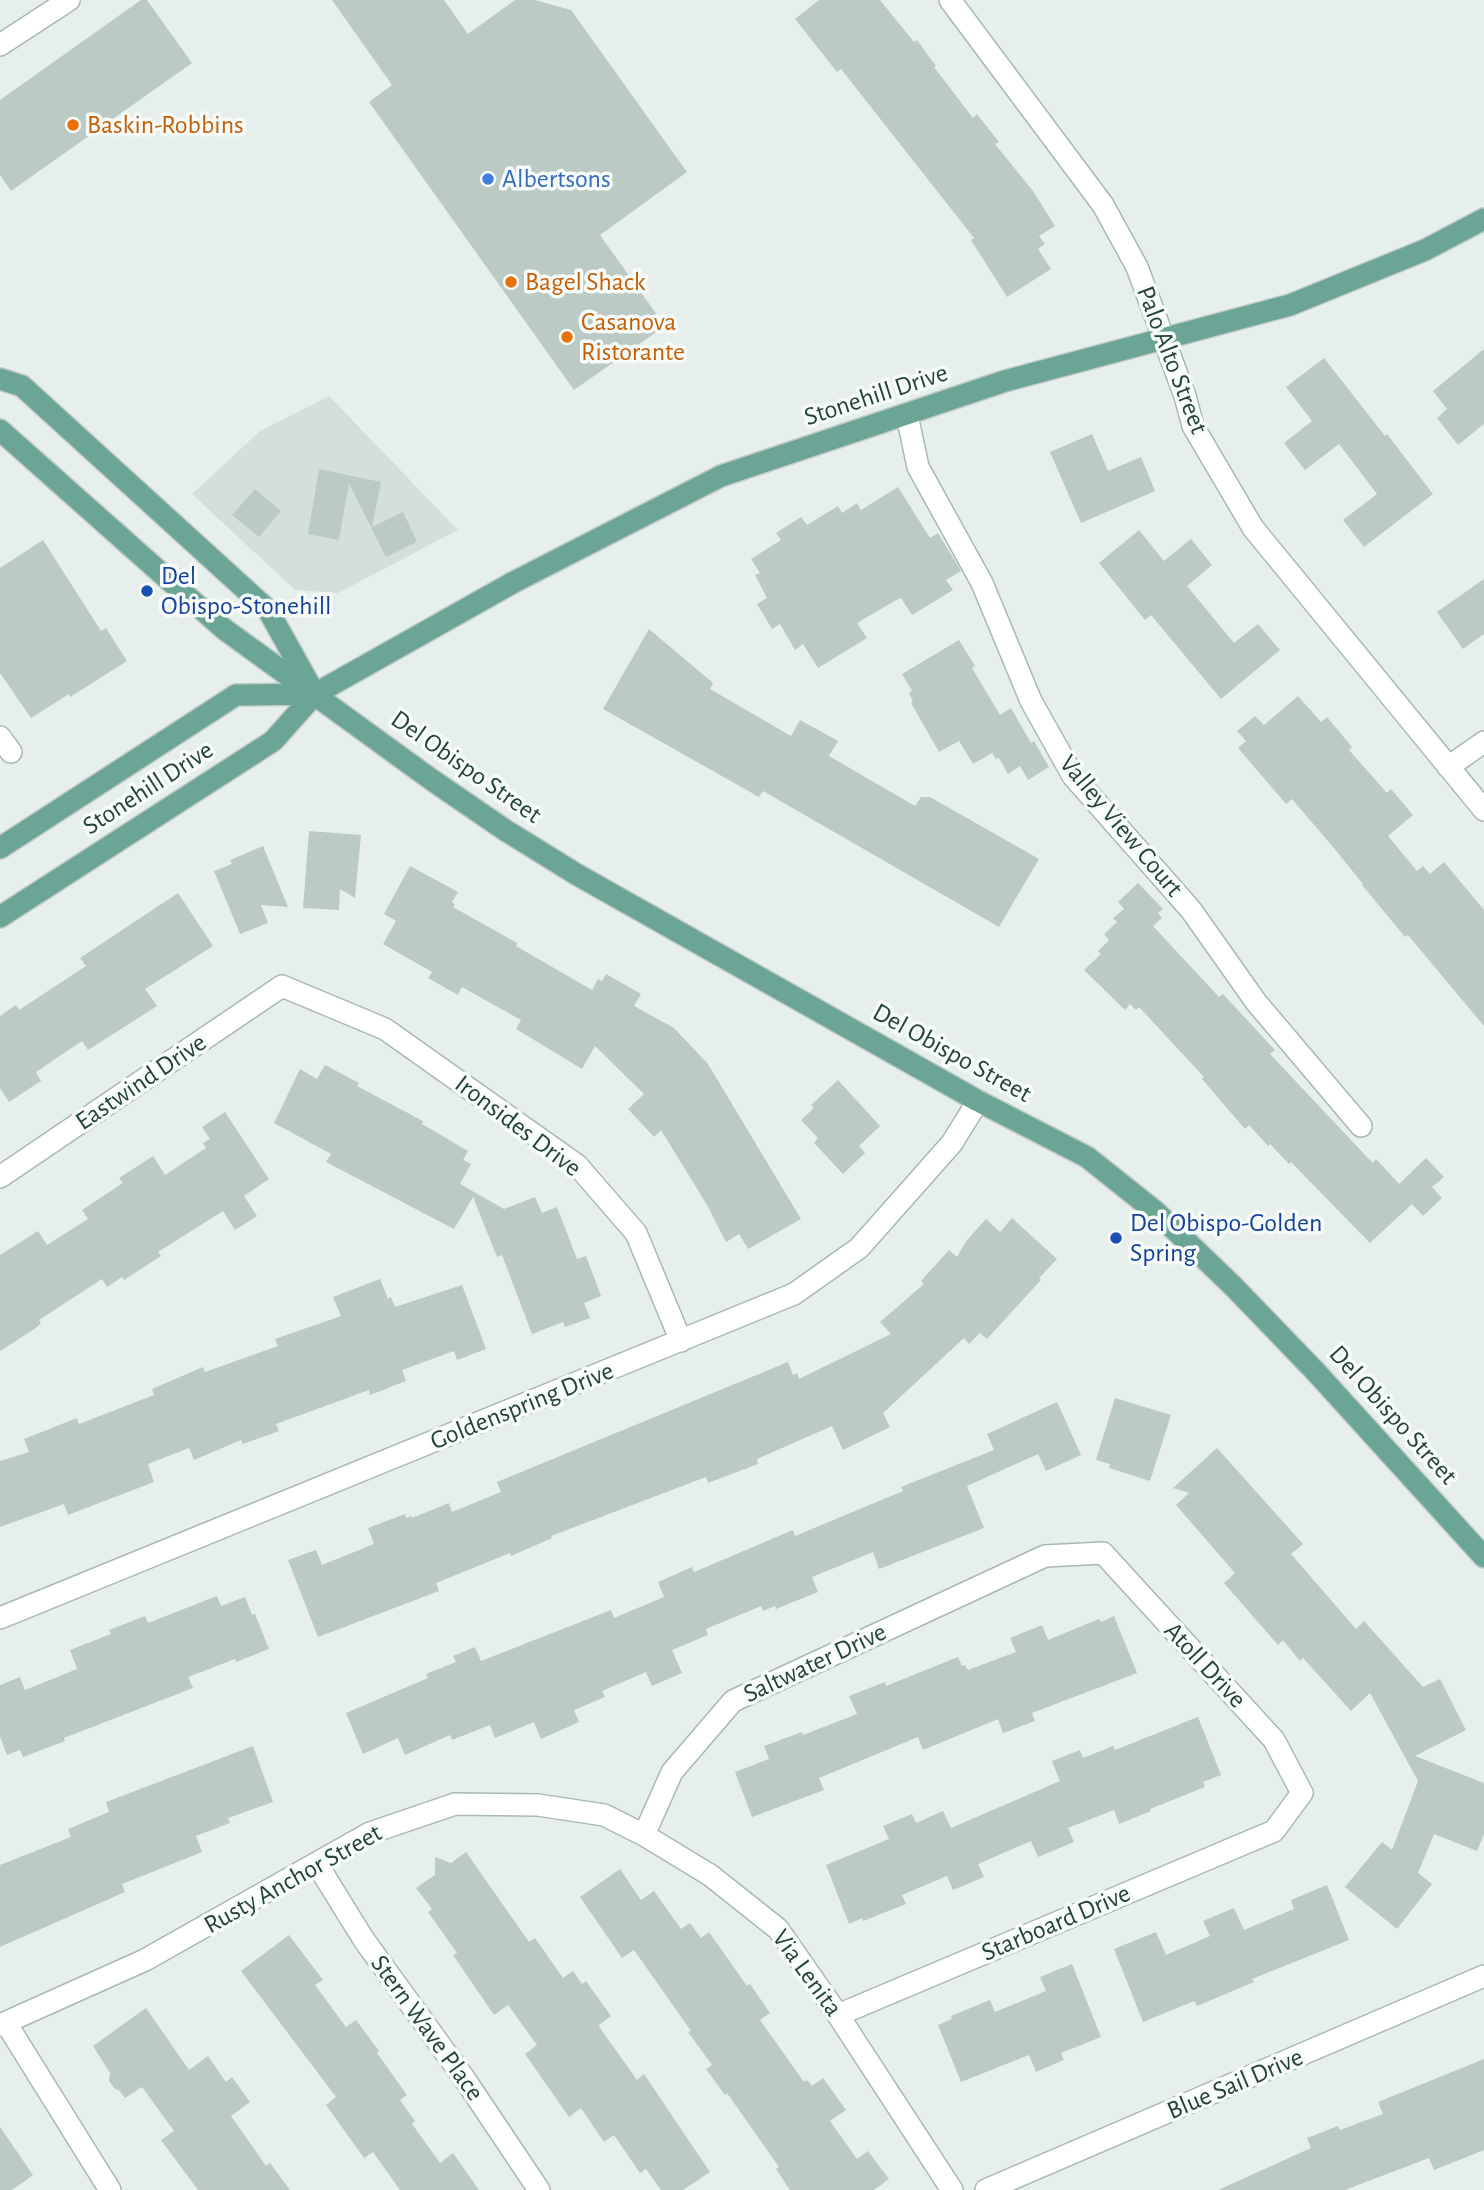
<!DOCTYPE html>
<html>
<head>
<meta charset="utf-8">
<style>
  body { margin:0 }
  canvas { display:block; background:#e6efeb }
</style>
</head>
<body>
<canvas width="1484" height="2190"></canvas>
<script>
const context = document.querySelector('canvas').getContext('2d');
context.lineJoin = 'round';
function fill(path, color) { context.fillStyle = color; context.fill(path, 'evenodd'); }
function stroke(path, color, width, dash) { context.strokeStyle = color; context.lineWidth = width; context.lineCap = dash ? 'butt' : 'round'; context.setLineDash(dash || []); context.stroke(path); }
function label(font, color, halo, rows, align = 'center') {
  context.font = font + ' "Alegreya Sans",sans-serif'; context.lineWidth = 7; context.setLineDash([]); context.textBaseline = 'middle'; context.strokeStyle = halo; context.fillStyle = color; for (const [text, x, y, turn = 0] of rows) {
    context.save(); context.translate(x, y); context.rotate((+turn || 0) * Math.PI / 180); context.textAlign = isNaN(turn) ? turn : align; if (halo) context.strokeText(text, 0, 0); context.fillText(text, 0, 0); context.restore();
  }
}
const built = new Path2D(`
  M329 396 458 530 338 593 295 590 192 494 260 431Z`);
const building = new Path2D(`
  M141 0H147L192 63 11 191 0 175V100Z
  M332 0H444L468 34 515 0H535L571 10 687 172 600 235 665 326 574 390 369 102 392 85Z
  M819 0H880L914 42 917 40 936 66 934 67 973 118 977 114 999 142 995 144 1033 191 1055 226 1039 236 1045 244 1038 249 1051 269 1007 297 971 240 974 238 841 69 837 72 795 19Z
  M1484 349V424L1458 445 1437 418 1447 409 1433 391Z
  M1324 358 1385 436 1387 434 1433 494 1364 547 1343 520 1377 494 1339 444 1305 470 1284 443 1312 421 1286 387Z
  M1092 434 1108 471 1141 457 1155 491 1081 523 1050 452Z
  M319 469 381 482 372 527 403 512 417 542 386 557 349 483 339 540 308 534Z
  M898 487 930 538 938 533 961 571 946 580 953 590 912 615 901 598 898 599 857 623 867 638 818 668 803 644 795 650 780 624 772 629 757 604 767 598 755 575 760 573 751 559 781 540 776 533 801 517 807 525 838 506 842 513 857 503 861 510Z
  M255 489 281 511 259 537 232 515Z
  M1139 530 1164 561 1191 539 1212 565 1187 586 1234 643 1258 624 1280 650 1221 699 1151 615 1145 620 1099 563Z
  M43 540 101 631 106 628 127 661 70 697 69 694 31 718 0 673V568Z
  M1484 579V634L1463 649 1437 612Z
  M649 629 713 683 710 689 791 736 800 720 838 741 829 756 915 806 921 797H930L1039 859 999 927 763 791 759 797 603 709Z
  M959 640 975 666 972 668 1000 715 1011 708 1031 743 1034 741 1049 767 1028 780 1020 766 1008 774 999 758 996 759 992 753 973 764 959 741 939 752 911 703 913 702 909 693 912 691 902 674Z
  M1298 696 1321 722 1327 717 1352 747 1349 750 1387 793 1391 789 1413 815 1388 836 1417 871 1423 866 1430 874 1444 862 1484 910V1026L1408 935 1405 937 1362 885 1363 884 1333 847 1292 799 1286 804 1238 748 1246 741 1237 731 1255 716 1264 725Z
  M309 831 361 835 355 898 340 889 339 910 303 908Z
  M263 846 288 907 261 905 268 923 240 934 214 871 232 864 230 860Z
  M410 866 458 892 452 902 455 904 453 907 517 943 516 946 592 990 598 979 602 981 606 974 641 994 634 1006 674 1028 708 1064 801 1219 748 1249 739 1234 726 1242 707 1205 661 1130 654 1137 628 1109 644 1094 595 1046 582 1069 516 1029 521 1020 462 987 458 995 428 978 432 972 383 944 396 921 384 914Z
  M1138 883 1163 909 1158 913 1162 918 1153 926 1219 997 1223 994 1275 1050 1270 1054 1367 1157 1373 1163 1376 1159 1399 1184 1426 1158 1444 1177 1432 1187 1442 1198 1423 1216 1412 1204 1370 1243 1291 1162 1289 1164 1270 1144 1268 1146 1249 1125 1245 1129 1202 1079 1204 1077 1139 1007 1136 1010 1130 1004 1125 1010 1084 970 1101 954 1098 951 1109 940 1104 934 1117 922 1113 918 1124 909 1118 902Z
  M178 893 213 946 145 989 157 1006 88 1050 82 1041 36 1072 41 1081 9 1102 0 1088V1016L16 1005 19 1010 86 966 80 958Z
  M325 1065 359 1083 357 1086 423 1121 422 1124 468 1151 463 1160 471 1164 460 1184 504 1209 535 1197 542 1213 557 1207 577 1259 586 1256 601 1296 584 1303 590 1318 565 1327 563 1322 532 1334 502 1255 497 1257 473 1197 454 1229 326 1162 331 1154 274 1123 300 1069 317 1079Z
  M838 1080 880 1126 859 1146 865 1153 843 1174 814 1143 818 1138 801 1120 814 1108 811 1105Z
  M225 1112 269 1179 244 1196 257 1216 235 1230 223 1211 158 1252 161 1256 124 1280 122 1277 107 1287 102 1279 39 1320 41 1323 36 1328 0 1351V1255L38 1231 47 1245 88 1219 82 1210 123 1183 119 1178 153 1156 165 1175 206 1148 203 1143 210 1139 202 1127Z
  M1012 1218 1057 1259 1039 1278 1041 1280 987 1339 980 1333 969 1344 964 1338 883 1413 890 1427 843 1450 832 1426 757 1459 758 1464 708 1483 706 1477 551 1536 552 1538 511 1556 510 1553 436 1583 439 1591 318 1637 288 1560 316 1550 322 1565 374 1544 368 1528 405 1514 406 1518 411 1516 412 1518 449 1503 452 1512 501 1492 497 1482 788 1362 793 1375 797 1373 799 1379 891 1334 880 1322 924 1284 921 1281 949 1250 957 1257 967 1240 986 1219 1000 1232Z
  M380 1279 388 1299 391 1297 395 1307 462 1285 486 1349 457 1360 454 1351 402 1370 406 1381 370 1395 369 1390 276 1424 279 1431 243 1444 241 1440 194 1460 189 1448 148 1464 154 1482 68 1515 64 1504 0 1527V1461L29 1452 24 1439 77 1418 79 1424 154 1395 152 1389 203 1367 205 1372 278 1346 275 1339 341 1316 333 1297Z
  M1115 1398 1171 1415 1150 1481 1109 1468 1110 1464 1096 1460Z
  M1057 1402 1081 1455 1046 1471 1038 1454 967 1486 984 1528 879 1569 873 1552 812 1577 818 1592 776 1609 775 1606 763 1611 761 1606 706 1629 708 1635 672 1650 682 1673 652 1686 646 1672 602 1691 605 1697 574 1710 579 1722 541 1739 534 1722 495 1738 490 1725 452 1740 450 1735 405 1755 398 1738 363 1754 346 1713 428 1678 426 1674 456 1662 453 1656 475 1647 481 1661 611 1610 614 1618 664 1597 658 1582 692 1567 694 1572 793 1530 795 1536 903 1491 901 1487 994 1450 987 1434Z
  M1217 1448 1303 1544 1291 1554 1356 1629 1364 1621 1423 1687 1440 1679 1466 1730 1415 1756 1484 1783V1834L1477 1851 1434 1834 1418 1873 1432 1884 1397 1929 1345 1887 1382 1842 1392 1850 1418 1781 1370 1693 1351 1711 1303 1658 1300 1661 1283 1640 1278 1645 1224 1583 1235 1573 1176 1505 1189 1493 1173 1488Z
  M217 1596 221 1606 245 1597 252 1615 255 1614 269 1649 236 1662 235 1659 188 1677 193 1688 64 1738 65 1741 23 1757 20 1750 7 1755 0 1737V1685L20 1677 25 1690 77 1669 70 1650 111 1634 109 1630 145 1616 148 1623Z
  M1114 1616 1137 1673 1032 1713 1035 1721 1003 1733 998 1719 923 1750 918 1737 819 1778 824 1790 752 1817 735 1772 769 1759 764 1746 802 1732 803 1735 857 1714 849 1696 885 1682 886 1686 958 1657 962 1666 965 1665 968 1670 1016 1652 1010 1638 1042 1625 1048 1640 1099 1619 1101 1622Z
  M1198 1717 1221 1775 1203 1782 1205 1787 1150 1809 1151 1811 1119 1824 1114 1810 1068 1828 1074 1842 1038 1857 1031 1841 978 1864 984 1877 953 1890 947 1876 902 1895 906 1904 863 1921 862 1918 849 1924 826 1865 889 1839 883 1826 912 1814 916 1823 943 1811 951 1828 1060 1781 1052 1761 1080 1750 1083 1758 1113 1746 1115 1750Z
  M253 1746 273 1802 228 1818 230 1823 196 1836 202 1852 122 1884 125 1892 0 1947V1865L71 1837 68 1829 109 1812 106 1802Z
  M466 1852 529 1942 535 1938 563 1978 573 1971 582 1984 586 1981 611 2016 599 2025 600 2028 637 2080 644 2074 710 2172 683 2190H661L646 2169 640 2173 614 2135 604 2142 581 2108 569 2117 525 2054 537 2045 508 2005 494 2015 453 1955 457 1953 428 1912 432 1909 416 1888 435 1875V1857L451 1863Z
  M620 1869 641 1900 654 1891 681 1929 690 1923 701 1938 709 1932 747 1986 750 1984 770 2013 760 2020 804 2082 807 2080 812 2086 823 2078 846 2110 830 2121 857 2159 868 2151 889 2179 874 2190H790L776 2169 779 2167 727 2093 725 2095 706 2069 712 2065 688 2032 691 2031 634 1950 622 1958 580 1897Z
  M1327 1885 1349 1940 1252 1979 1254 1982 1197 2006 1194 2001 1143 2022 1114 1949 1156 1932 1166 1955 1210 1936 1203 1921 1234 1908 1244 1930 1294 1909 1291 1900Z
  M289 1935 323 1980 315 1985 346 2027 356 2020 379 2051 377 2053 407 2095 400 2100 415 2121 412 2124 440 2163 453 2153 479 2190H400L373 2152 364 2158 326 2105 336 2097 241 1971Z
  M1072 1964 1101 2037 1061 2053 1064 2060 1036 2072 1029 2055 961 2082 938 2025 952 2019 951 2016 990 2000 995 2012 1046 1991 1040 1977Z
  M146 2008 189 2070 208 2056 226 2082 232 2077 250 2102 231 2116 266 2166 270 2163 290 2190H198L161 2140 174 2131 142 2087 125 2098 119 2090 115 2089 109 2081 110 2073 93 2046Z
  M1484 2059V2150L1434 2170 1429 2158 1345 2190H1218L1311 2148 1307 2138 1338 2126 1340 2130 1383 2114 1378 2102Z
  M0 2127 33 2175 12 2190H0Z`);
const minor = new Path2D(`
  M950 0 1103 205 1137 267 1185 396 1193 426 1253 528 1484 810
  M0 45 69 0
  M907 415 918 467 982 583 1031 701 1073 776 1191 910 1256 1002 1361 1126
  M0 737 11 752
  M1448 767 1484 742
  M0 1177 282 986 385 1029 577 1165 636 1233 681 1341
  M0 1618 794 1294 859 1248 952 1143 978 1101
  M644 1835 672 1772 733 1701 1045 1556 1103 1553 1274 1740 1302 1793 1274 1831 838 2015
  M317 1864 364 1940 464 2078 539 2190
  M6 2023 110 2190
  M0 2025 145 1960 370 1833 455 1804 538 1805 604 1815 644 1835 710 1875 778 1929 838 2015 952 2190
  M986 2190 1484 1976`);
const major = new Path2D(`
  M0 379 22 386 268 610 312 689
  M0 430 224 629 432 780 505 830 576 874 978 1101 1087 1157 1156 1212 1233 1286 1315 1371 1484 1557
  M0 848 236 695 315 694
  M0 917 273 741 315 694 514 582 721 476 1005 381 1290 305 1425 250 1484 219`);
const markers = [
  [73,125,7,"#e8710a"],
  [488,179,7,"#3f7fe0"],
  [511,282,7,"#e8710a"],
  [567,337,7,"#e8710a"],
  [147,591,7,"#1a4fb4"],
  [1116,1238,7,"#1a4fb4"]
];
const foodNames = [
  ["Baskin-Robbins",87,125],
  ["Bagel Shack",525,282],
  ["Casanova",581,322],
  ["Ristorante",581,352]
];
const shopNames = [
  ["Albertsons",502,179]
];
const streetNames = [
  ["Palo Alto Street",1172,360,69],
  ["Stonehill Drive",876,395,-18],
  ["Del Obispo Street",466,767,35],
  ["Stonehill Drive",148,788,-33],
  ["Valley View Court",1121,826,50],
  ["Del Obispo Street",952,1053,29],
  ["Eastwind Drive",141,1082,-34],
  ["Ironsides Drive",518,1126,37],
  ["Goldenspring Drive",522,1406,-22],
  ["Del Obispo Street",1393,1415,48],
  ["Saltwater Drive",815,1663,-25],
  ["Atoll Drive",1205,1665,47],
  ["Rusty Anchor Street",293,1879,-29],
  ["Starboard Drive",1056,1923,-23],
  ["Via Lenita",807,1973,54],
  ["Stern Wave Place",427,2028,54],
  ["Blue Sail Drive",1235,2084,-23]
];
const transitNames = [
  ["Del",161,576],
  ["Obispo-Stonehill",161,606],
  ["Del Obispo-Golden",1130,1223],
  ["Spring",1130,1253]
];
fill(built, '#d4dfda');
fill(building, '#bbcac4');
stroke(minor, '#a8b8b2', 24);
stroke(major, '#c2cac8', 24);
stroke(minor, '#fff', 21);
stroke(major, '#6aa596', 21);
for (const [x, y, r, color] of markers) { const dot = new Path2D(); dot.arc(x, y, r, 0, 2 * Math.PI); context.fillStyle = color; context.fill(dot); stroke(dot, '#f7fbf9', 2.5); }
label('26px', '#c56008', '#f7fbf9', foodNames, 'left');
label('26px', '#366cbe', '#f7fbf9', shopNames, 'left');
label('26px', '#24423a', '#f7fbf9', streetNames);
label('26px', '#164399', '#f7fbf9', transitNames, 'left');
</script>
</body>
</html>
